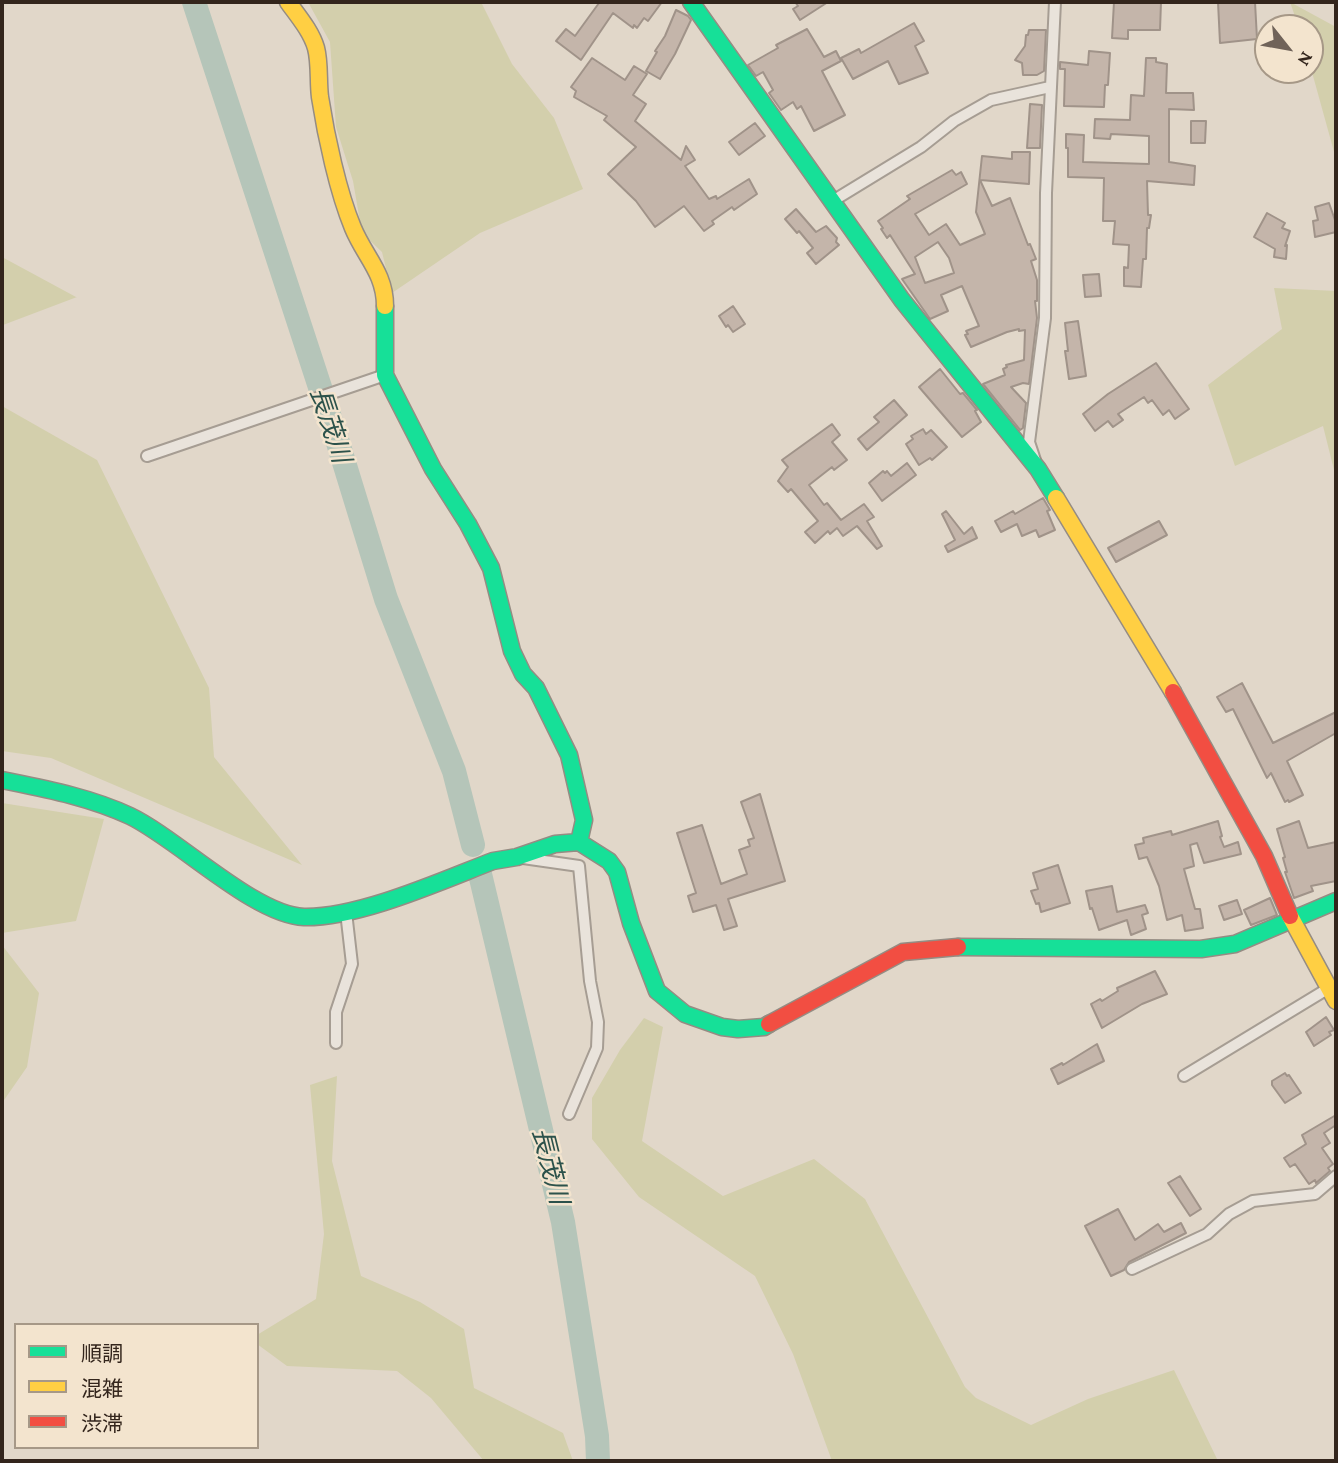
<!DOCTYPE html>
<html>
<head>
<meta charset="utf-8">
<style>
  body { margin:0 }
  #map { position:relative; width:1338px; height:1463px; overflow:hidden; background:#e1d7c9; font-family:"Crimson Pro","Noto Sans JP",serif }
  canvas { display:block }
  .frame { position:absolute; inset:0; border:4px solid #33251c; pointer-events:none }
  .legend { position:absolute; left:14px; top:1323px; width:245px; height:126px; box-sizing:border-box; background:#f3e4ce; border:2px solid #a69887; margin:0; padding:9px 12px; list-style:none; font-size:21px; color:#33251c }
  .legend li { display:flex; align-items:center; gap:14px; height:35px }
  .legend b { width:35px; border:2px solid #a69887 }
  .north { position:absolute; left:1254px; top:14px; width:70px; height:70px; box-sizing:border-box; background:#f3e4ce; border:2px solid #a69887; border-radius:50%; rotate:121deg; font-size:19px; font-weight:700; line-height:28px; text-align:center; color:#33251c }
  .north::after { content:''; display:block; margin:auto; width:24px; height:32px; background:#706359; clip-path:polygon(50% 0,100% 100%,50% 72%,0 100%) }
</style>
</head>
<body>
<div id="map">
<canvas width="1338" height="1463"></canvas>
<div class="frame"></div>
<ul class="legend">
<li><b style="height:9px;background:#16e098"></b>順調</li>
<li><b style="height:9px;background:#ffcf43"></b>混雑</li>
<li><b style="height:9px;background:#f24e42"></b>渋滞</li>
</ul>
<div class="north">N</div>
</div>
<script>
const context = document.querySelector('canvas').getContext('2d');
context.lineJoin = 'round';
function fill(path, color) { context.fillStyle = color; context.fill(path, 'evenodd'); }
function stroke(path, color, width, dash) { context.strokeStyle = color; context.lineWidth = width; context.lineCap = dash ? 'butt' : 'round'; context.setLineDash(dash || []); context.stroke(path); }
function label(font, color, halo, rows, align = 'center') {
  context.font = font + ' "Crimson Pro","Noto Sans JP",serif'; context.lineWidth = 5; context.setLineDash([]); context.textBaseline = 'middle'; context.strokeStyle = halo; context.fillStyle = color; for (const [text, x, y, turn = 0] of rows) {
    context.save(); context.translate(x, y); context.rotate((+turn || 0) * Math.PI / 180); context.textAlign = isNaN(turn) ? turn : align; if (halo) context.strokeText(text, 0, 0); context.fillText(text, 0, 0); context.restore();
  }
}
const green = new Path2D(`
  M308 2H481L512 64 554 118 583 189 480 233 392 293 382 252 362 233 353 181 336 127 330 42Z
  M1290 2 1336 27V159L1310 65V28H1299Z
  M2 257 76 297H77L3 325 2 328Z
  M1274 288 1336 291V478L1323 426 1235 466 1208 385 1282 329Z
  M2 406 97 460 209 688 214 757 302 865 51 758 2 751Z
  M2 803 104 819 76 921 2 933Z
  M2 945 39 993 27 1067 2 1103Z
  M644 1018 663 1027 642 1141 723 1196 814 1159 865 1199 965 1387 976 1398 1031 1425 1088 1399 1174 1370 1218 1461H832L793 1354 755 1276 639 1197 592 1139V1098L620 1050Z
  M337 1076 332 1161 361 1276 420 1302 464 1329 474 1388 563 1433 573 1461H484L431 1398 397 1371 287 1366 257 1344V1335L316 1299 324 1234 310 1085Z`);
const river = new Path2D(`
  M194 2 335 433 386 599 454 771 473 845
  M480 874 563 1222 597 1436 598 1461`);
const building = new Path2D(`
  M597 2H662L648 21 644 18 637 28 634 25 633 28 613 13 581 60 556 41 566 29 575 36 599 3Z
  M795 2H828L800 20 793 9 798 6Z
  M1114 2H1161L1160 30H1128V39L1112 38Z
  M1218 2H1255L1257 39 1220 43Z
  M676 10 688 16 691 20 675 54 660 79 646 71 657 52 655 51 665 36Z
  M914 23 924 41 915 46 928 73 899 84 888 61 853 79 841 58 859 49 861 53Z
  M807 29 824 57 836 51 841 61 822 71 845 115 814 131 801 106 797 109 793 102 781 110 769 93 773 90 763 72 756 76 748 65 778 48 776 45Z
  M1029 30H1046L1044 71 1037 75H1023L1022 63 1015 60 1025 46 1026 35H1028Z
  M1089 51 1110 53 1108 85H1105L1104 107 1064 106 1065 69H1060V62L1088 65Z
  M592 58 625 80 634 66 647 74 633 95 646 104 635 121 681 160 686 146 695 160 685 166 709 199 716 196 717 199 749 179 757 194 734 210 732 207 712 221 714 224 704 231 684 206 655 227 636 201 608 174 636 147 604 120 607 116 574 97 576 91 571 87Z
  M1146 58H1156V62L1167 64 1166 93H1193L1194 110 1169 109V162L1195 166 1194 185 1147 181 1148 215H1151L1149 228H1147L1146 259H1143L1141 287 1124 286V267L1128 268 1129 245 1113 244 1115 221H1103L1104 178 1068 177V148H1066V134L1084 135 1083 162 1149 164V136L1111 134 1110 139 1094 138 1095 119 1130 120 1131 95 1144 96Z
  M1030 104 1042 105 1040 148H1027Z
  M1191 121H1206L1205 143H1191Z
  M755 123 765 136 739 155 729 142Z
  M1012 152H1030L1029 184 980 180 992 206 1010 198 1028 245 1030 244 1036 259 1031 261 1037 280V301H1035L1037 318 1029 384 1023 383 1011 387 1026 403 1023 428 1020 430 983 384 1005 375 1003 369 1007 367 1006 365 1024 360 1025 330 1019 331V329L1007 332 971 347 965 335 968 334 966 331 979 326 962 286 941 295 948 311 930 319 902 279 915 274 890 235 887 238 881 229 883 228 878 221 910 199 907 196 952 170 956 175 961 172 967 184 915 214 929 235 946 224 960 245 985 234 976 212 982 156 1012 159ZM938 242 949 258 954 273 925 283 915 257Z
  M1329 203 1336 223V232L1315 237 1313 221 1318 220 1315 207Z
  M796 209 816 232 826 226 837 238 836 242 839 245 816 264 807 253 813 248 799 231 797 233 785 219Z
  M1267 213 1285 223 1282 228 1290 231 1285 246 1287 245 1286 259 1274 257 1275 249 1254 237Z
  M1099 274 1101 296 1085 297 1083 275Z
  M733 306 745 324 733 332 728 325 726 327 719 316Z
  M1078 321 1086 376 1069 379 1065 351H1068L1065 323Z
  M1156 363 1189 409 1175 419 1169 410 1163 415 1152 400 1148 403 1144 397 1118 414 1123 420 1113 427 1108 421 1095 431 1083 414 1108 394Z
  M940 369 960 394 963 393 977 410 975 411 981 422 962 437 919 387Z
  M894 400 907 415 867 450 858 439 879 422 874 417Z
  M832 424 840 435 832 442 847 460 834 470 832 467 809 485 824 505 827 503 841 520 864 504 874 517 867 521 882 546 877 549 857 526 843 536 837 528 830 534 828 531 815 543 805 532 818 521 791 489 788 492 778 481 788 467 782 460Z
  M923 429 926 434 931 430 947 447 932 460 930 458 919 465 906 444 913 439 911 436Z
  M907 463 916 475 882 501 869 483 883 471 885 473 887 471 891 476Z
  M1043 498 1050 510 1047 511 1055 530 1039 537 1036 530 1022 536 1017 524 1001 532 995 521 1013 511 1015 514Z
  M946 511 964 534 972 527 977 538 948 552 945 546 955 540 942 514Z
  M1159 521 1167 535 1116 562 1108 548Z
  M1242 683 1273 743 1336 712V733L1287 761 1303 795 1289 802 1288 800 1285 802 1271 773 1267 778 1233 709 1226 712 1217 697Z
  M760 794 785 881 728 899 737 926 724 930 716 905 693 912 688 896 696 893 677 833 702 825 721 884 747 874 739 850 750 846 748 840 754 838 741 802Z
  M1218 821 1222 836 1220 837 1224 847 1238 842 1241 854 1204 863 1197 843 1190 845 1194 866 1184 869 1195 909H1200L1203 928 1185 931 1182 915 1167 920 1159 886 1147 857 1139 859 1135 845 1144 843 1143 838 1171 831 1172 835Z
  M1299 821 1308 848 1336 842V881L1311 886 1313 891 1294 898 1285 872H1287L1283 858 1285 857 1277 829Z
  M1058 865 1070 903 1041 912 1039 903 1036 904 1031 891 1038 889 1033 873Z
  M1112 886 1117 912 1145 905 1148 913 1142 915 1146 929 1131 935 1127 920 1099 930 1092 908 1090 909 1086 891Z
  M1270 898 1277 915 1251 925 1244 910Z
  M1237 900 1242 914 1224 920 1219 906Z
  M1155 971 1167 994 1142 1004 1102 1028 1091 1004 1100 999 1102 1001 1118 991 1117 988Z
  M1326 1017 1334 1030 1329 1032 1331 1035 1314 1046 1306 1032Z
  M1097 1044 1104 1061 1058 1084 1051 1069 1062 1063 1063 1065Z
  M1285 1073 1287 1076 1289 1075 1301 1093 1285 1103 1272 1085V1081Z
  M1336 1115V1125L1324 1133 1330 1143 1322 1148 1333 1164 1328 1168 1330 1171 1316 1183 1315 1180 1309 1184 1295 1164 1290 1167 1284 1158 1306 1144 1302 1135Z
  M1180 1176 1201 1209 1190 1216 1168 1183Z
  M1118 1209 1135 1240 1158 1224 1164 1232 1181 1223 1186 1233 1129 1262 1124 1270 1111 1276 1085 1226Z`);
const street = new Path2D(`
  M831 202 921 147 954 121 991 100 1050 87
  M147 456 385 375
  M1035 460 1029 442 1045 318 1046 193 1055 2
  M523 858 579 866 590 981 598 1022 597 1048 569 1114
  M336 1043V1012L352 964 346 912
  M1184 1076 1329 988
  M1132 1269 1207 1234 1229 1214 1253 1201 1315 1194 1336 1176`);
const fast = new Path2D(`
  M691 2 902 300 1038 469 1056 498
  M385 306V375L433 469 468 524 491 568 512 651 523 674 536 688 569 755 584 820 579 842
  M2 780C46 789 89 797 130 816 178 839 254 915 304 917 359 918 441 881 493 861L517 857 555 844 579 842 609 861 617 872 631 923 657 991 685 1014 722 1027 738 1029 764 1027 769 1024
  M958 947 1201 949 1235 944 1336 901`);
const slow = new Path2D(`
  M288 2C298 16 311 31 316 48 320 63 318 81 320 97 326 136 338 192 353 228 365 257 385 273 385 306
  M1056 498 1173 692
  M1290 916 1336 1001`);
const jam = new Path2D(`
  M1173 692 1264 856 1290 916
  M769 1024 903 952 958 947`);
const waterNames = [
  ["長茂川",330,425,72],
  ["長茂川",550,1166,76]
];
fill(green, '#d3cfac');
stroke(river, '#b5c5b9', 24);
fill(building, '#c4b5aa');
stroke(building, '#a09389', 2);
stroke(street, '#a69d93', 14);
stroke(fast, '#958c83', 19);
stroke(slow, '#958c83', 19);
stroke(jam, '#958c83', 19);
stroke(street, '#e9e3db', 10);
stroke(fast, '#16e098', 16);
stroke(slow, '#ffcf43', 16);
stroke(jam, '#f24e42', 16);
label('italic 26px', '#2c524b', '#f3e4ce', waterNames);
</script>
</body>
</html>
